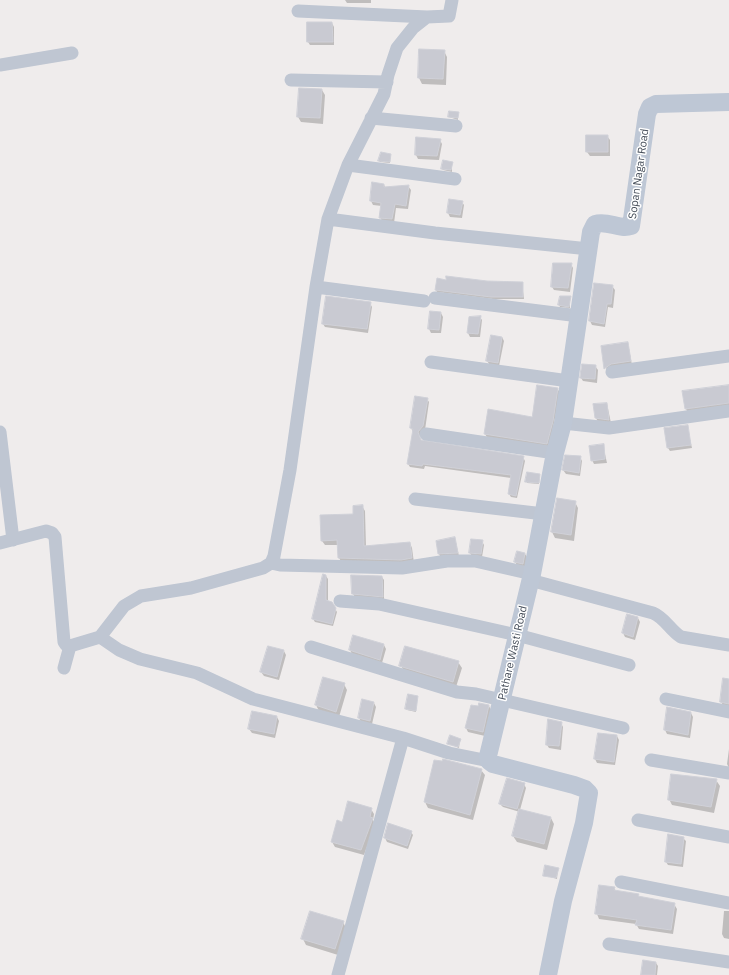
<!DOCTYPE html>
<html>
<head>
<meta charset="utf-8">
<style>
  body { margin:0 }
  canvas { display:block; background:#efecec }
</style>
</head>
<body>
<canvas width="729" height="975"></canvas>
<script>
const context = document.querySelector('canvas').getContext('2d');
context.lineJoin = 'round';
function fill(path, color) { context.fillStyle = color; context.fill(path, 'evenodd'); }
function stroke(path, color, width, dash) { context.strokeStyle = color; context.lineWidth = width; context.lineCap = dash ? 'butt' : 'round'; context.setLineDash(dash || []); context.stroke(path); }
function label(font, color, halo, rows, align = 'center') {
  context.font = font + ' "IBM Plex Sans",sans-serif'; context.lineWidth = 3; context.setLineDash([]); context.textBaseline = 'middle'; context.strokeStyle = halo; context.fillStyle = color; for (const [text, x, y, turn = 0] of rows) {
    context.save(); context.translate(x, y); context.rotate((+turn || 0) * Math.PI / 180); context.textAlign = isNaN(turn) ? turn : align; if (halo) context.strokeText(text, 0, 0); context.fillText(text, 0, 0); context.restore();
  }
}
const shadow = new Path2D(`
  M345 0H371V3H347Z
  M332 23 334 27V45H310L308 42Z
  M444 51 447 57 446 85 422 84 419 78Z
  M322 90 325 95 323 124 301 122 298 117Z
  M458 113V120L449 117Z
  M587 136H607L610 140V156H590L587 152Z
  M440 140 442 144 439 160 418 159 416 155Z
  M390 155V163L380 162 379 161Z
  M452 162V172L443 170 442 169Z
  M384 185 386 188 408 186 411 190 408 209 396 208 394 223 382 221 380 217 382 206 373 205 371 201Z
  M462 202 464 205 462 218 450 217 448 213Z
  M571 264 573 268 570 292 554 290 552 287Z
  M446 281 522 283 524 299H493L437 292 436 290Z
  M612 286 615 290 613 308 608 307 605 327 592 325 590 321Z
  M570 297V308L560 307 559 305Z
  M370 303 372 307 368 333 325 327 323 324Z
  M441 313 443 317 441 333H431L429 329Z
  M480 317 482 320 480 337H470L468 333Z
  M502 337 504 341 499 366 490 365 487 361Z
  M628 343 632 365 607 372 602 346Z
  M595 366 598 370 597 383 583 381 581 378Z
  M729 386V407L688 413 686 409Z
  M557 388 560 393 549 448 488 439 485 434 489 410 533 418Z
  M427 399 429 402 425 430 419 436 421 441 523 457 525 461 517 498 511 497 509 494 511 478 425 466 424 469 410 467 408 464 413 432 411 428Z
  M607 404 611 423 598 422 596 418Z
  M687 426 692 448 670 451 668 448Z
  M603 445 607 463 594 464 592 460Z
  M580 457 582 461 580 476 566 474 563 470Z
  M527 473 540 475 539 484 527 483Z
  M575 502 578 508 574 541 555 538 552 532Z
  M362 506 365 511 366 547 410 543 412 548 414 563H342L339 558 338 545H325L322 541Z
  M455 538 459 556 441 558 439 554Z
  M482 541 484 545 482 557 472 556 470 553Z
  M525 554 527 557 525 567 517 565 515 562Z
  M326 576 328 579V602L332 603 337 612 333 626 315 622 313 619Z
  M382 577 384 580V600L355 597 353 594Z
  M628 616 638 618 640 622 635 640 625 637 623 633Z
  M384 645 386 649 382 663 352 654 350 650Z
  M284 651 286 655 279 680 264 676 261 672Z
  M458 662 462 668 456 687 404 671 401 666Z
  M324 678 344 684 347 690 339 717 319 711 316 705Z
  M729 683V707L723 705 721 702Z
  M417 697 416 712 407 710 406 709Z
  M374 703 376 707 372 724 361 722 359 718Z
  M480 704 489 706 491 710 485 736 468 732 466 728Z
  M668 709 691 713 693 717 690 738 667 734 665 730Z
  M277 717 279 721 275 738 252 733 249 729Z
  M561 723 563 727 561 750 549 748 547 745Z
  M617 736 619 740 615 765 597 763 595 759Z
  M460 740 459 748 449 744Z
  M729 749V768L727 764Z
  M481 770 485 775 473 820 428 808 425 802Z
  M716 780 720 786 714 813 672 805 669 799Z
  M524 784 526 788 520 810 551 818 554 824 547 850 517 842 513 836 520 812 503 807 500 804Z
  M371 809 374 814 373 820 375 824 364 855 335 847 332 842 343 823Z
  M411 832 413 835 408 849 387 842 385 838Z
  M683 838 686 841 683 867 668 865 666 862Z
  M558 869 557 879 544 875Z
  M600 886 614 888 616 891 638 895 639 898 674 904 677 909 673 934 639 929 636 924 599 919 597 914Z
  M724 911H729V939L724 938 722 934Z
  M343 922 346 928 338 955 306 945 303 939Z
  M656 963 658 966 657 975H642Z`);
const building = new Path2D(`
  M307 22H332L333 42H307Z
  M419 49 445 50 443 79 418 78Z
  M299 88 322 89 320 118 297 117Z
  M449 111 459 112 458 118 448 117Z
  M586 135H608V152H586Z
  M416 137 441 139 437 156 415 155Z
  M381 152 391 154 390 162 378 161Z
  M443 160 453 162 451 170 441 169Z
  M372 182 384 184V187L409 185 406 206 395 204 392 219 379 218 381 203 370 201Z
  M449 199 463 201 460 215 447 213Z
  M553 263H572L568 288 551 287Z
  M446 276 487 281 523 282V297H491L435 290 437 278 446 280Z
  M594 283 613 285 611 304H607L604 324 589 321Z
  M326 296 371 302 367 329 322 324Z
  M560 296H571L569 307 558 305Z
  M430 311 441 312 439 330 428 329Z
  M481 316 478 334 467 333 469 317Z
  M491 335 502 337 498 363 486 361Z
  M628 342 631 361 611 364 604 369 601 346Z
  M582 364 596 365 595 379 580 378Z
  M537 385 558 388 553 421 547 444 484 434 488 409 532 417Z
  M729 385V403L685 409 682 391Z
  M415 396 428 398 423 426 418 432 421 440 524 456 516 496 508 494 511 475 423 464 422 466 407 464 413 429 410 428Z
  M607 403 609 420 595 418 593 404Z
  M688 425 691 445 667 448 664 428Z
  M604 444 605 459 591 461 589 446Z
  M565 455 581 456 579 473 562 470Z
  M527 472 540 474 539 483 525 482Z
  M557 498 576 501 571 535 551 532Z
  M363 505 364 546 410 542 412 558 401 560 338 558 337 540 321 541 320 515 353 514V506Z
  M455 537 458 553 438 554 436 541Z
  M471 539 483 540 481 554 469 553Z
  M517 551 525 553 523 564 514 562Z
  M323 574 326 575V600L332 602 336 608 332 624 312 619Z
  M351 575 382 576 383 597 352 594Z
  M627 614 638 617 633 637 622 633Z
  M353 635 384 644 380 660 349 650Z
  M268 646 284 650 277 677 260 672Z
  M405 646 459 661 453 682 399 666Z
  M323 677 345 683 336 712 315 705Z
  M723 678 729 679V704L720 702Z
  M408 694 418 696 416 711 405 709Z
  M362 699 374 702 370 721 358 718Z
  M479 703 489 705 483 732 465 728 471 705 478 706Z
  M667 707 691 712 688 735 664 730Z
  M252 711 277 716 274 734 248 729Z
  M548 719 562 722 559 746 546 745Z
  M598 733 617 735 614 762 594 759Z
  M450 735 461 739 458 747 447 744Z
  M443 759 482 769 470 815 424 802 434 760 442 761Z
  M671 774 717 779 711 807 668 800Z
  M507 778 525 783 517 809 499 804Z
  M348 801 372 808 370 817 373 818 361 850 331 842 337 820 342 822Z
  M519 809 551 817 544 844 512 836Z
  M388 823 412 831 407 846 384 838Z
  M668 834 684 837 681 864 665 862Z
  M545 865 559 868 556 878 543 876Z
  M599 885 615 887 614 890 639 894 638 896 675 903 671 930 635 925 637 920 595 914Z
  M310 911 344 921 335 949 301 939Z
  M643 960 656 962 655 975H641Z`);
const street = new Path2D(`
  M298 11 427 17
  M0 65 72 53
  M291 80 387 82
  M371 118 456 126
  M348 165 455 179
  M328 219 435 233 589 249
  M316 287 424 301
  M435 298 579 316
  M431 362 569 381
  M612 372 729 356
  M563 423 609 428 729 411
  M0 432 13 540
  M426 434 555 453
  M415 499 544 514
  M0 543 46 531 52 533 55 537 64 642 66 645 70 646 100 637 124 606 141 596 191 588 263 568 271 563 274 556 290 470 316 287 328 219 348 165 384 94 388 75 397 48 413 28 427 17 449 16 452 0
  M271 563 280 565 402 568 447 561H475L532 574
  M530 580 653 613C665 618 670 630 681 637L729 645
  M340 601 379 604 517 635 629 665
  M100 637 119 650 140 659 197 673 253 699 403 738 449 753 489 761
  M311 647 457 692 476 694 623 728
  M64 668 70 646
  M666 699 729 712
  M651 760 729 773
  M638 820 729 837
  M621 882 729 903
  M609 944 729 962
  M338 975 403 738`);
const secondary = new Path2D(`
  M548 975 563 901 584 823 589 793 585 789 574 785 493 764 489 761 488 756 532 574 555 453 563 423 591 232 595 224C608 220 619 230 631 226L647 114 650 107 656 104 729 102`);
const streetNames = [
  ["Sopan Nagar Road",639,174,-82],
  ["Pathare Wasti Road",513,653,-77]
];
fill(shadow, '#0003');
fill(building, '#c9cad2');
stroke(building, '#d0d1d8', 1);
stroke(street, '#bfc6d2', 13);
stroke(secondary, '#bec7d5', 18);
label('11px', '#454d59', '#fff', streetNames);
</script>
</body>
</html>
